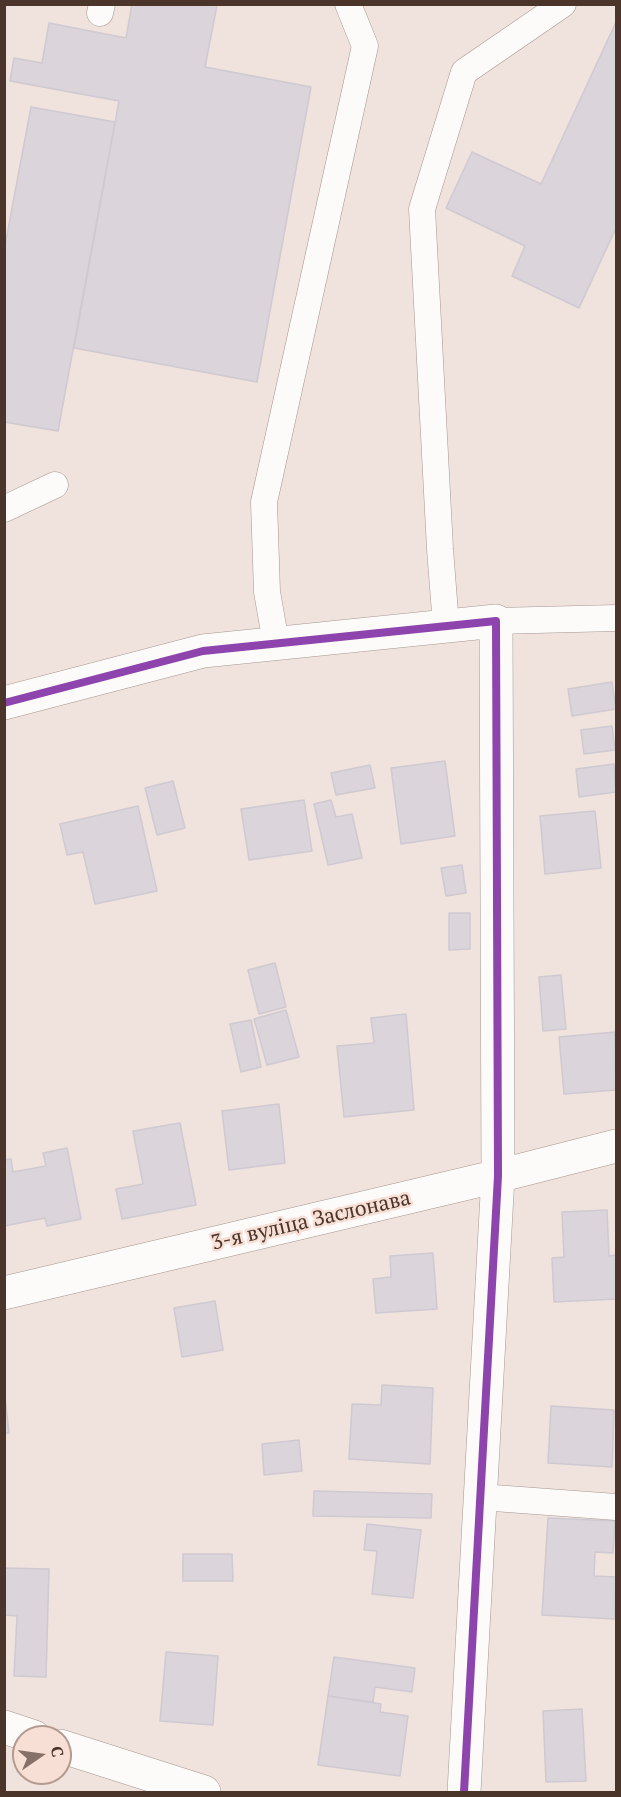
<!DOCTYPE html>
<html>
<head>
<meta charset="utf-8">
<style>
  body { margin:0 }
  #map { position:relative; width:621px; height:1797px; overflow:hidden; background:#f0e2dd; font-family:"PT Serif",serif }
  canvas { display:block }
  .frame { position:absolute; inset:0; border:6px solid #4b3429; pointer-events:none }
  .north { position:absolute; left:12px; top:1725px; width:60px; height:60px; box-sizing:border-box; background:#f8dfd5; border:2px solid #b39b90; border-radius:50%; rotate:77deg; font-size:16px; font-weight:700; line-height:24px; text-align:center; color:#4b3429 }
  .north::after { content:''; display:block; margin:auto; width:21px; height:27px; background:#857168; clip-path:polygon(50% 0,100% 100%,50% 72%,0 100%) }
</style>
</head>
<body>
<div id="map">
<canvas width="621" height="1797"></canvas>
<div class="frame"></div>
<div class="north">С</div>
</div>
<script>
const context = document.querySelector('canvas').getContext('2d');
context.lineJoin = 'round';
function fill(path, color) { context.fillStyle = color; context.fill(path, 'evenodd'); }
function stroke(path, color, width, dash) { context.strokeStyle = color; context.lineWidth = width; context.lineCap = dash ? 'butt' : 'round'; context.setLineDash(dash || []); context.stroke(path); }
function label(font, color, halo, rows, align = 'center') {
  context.font = font + ' "PT Serif",serif'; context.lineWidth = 5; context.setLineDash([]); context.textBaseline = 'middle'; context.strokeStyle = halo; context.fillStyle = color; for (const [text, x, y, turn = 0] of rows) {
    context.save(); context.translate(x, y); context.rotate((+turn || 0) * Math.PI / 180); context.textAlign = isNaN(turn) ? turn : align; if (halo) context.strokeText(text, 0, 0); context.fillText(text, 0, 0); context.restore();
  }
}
const building = new Path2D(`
  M132 4 217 5 205 67 311 87 257 382 74 348 119 101 10 81 14 58 42 63 49 23 126 38Z
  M616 22V228L579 308 512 276 525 246 446 208 472 152 541 184Z
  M31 107 115 122 58 431 4 422V251Z
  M612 682 616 709 572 716 568 689Z
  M612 726 615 750 584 754 581 730Z
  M445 761 455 836 401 844 391 768Z
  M614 764 616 792 579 797 576 769Z
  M370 765 375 788 336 795 331 773Z
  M173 781 185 828 157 835 145 788Z
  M304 800 312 851 249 860 241 809Z
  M331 800 336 817 352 814 362 858 328 865 314 804Z
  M138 806 157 891 95 904 83 852 67 855 60 824Z
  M595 811 601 868 545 874 540 816Z
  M462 865 466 893 446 896 441 868Z
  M449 913H470V949L449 950Z
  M275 963 286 1007 259 1014 248 970Z
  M561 975 566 1029 543 1031 539 977Z
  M286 1010 299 1057 267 1065 254 1019Z
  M406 1014 414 1110 344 1117 337 1046 374 1043 371 1018Z
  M251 1020 261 1067 241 1072 230 1024Z
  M615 1032 616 1090 564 1094 559 1037Z
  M279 1104 285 1163 229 1170 222 1111Z
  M180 1123 196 1205 122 1219 116 1189 143 1184 133 1131Z
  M67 1148 81 1219 47 1226 45 1218 4 1226V1160L11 1159 13 1172 46 1166 43 1153Z
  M607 1210 609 1256 616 1255V1299L554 1302 552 1258 564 1257 562 1212Z
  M433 1253 437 1309 376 1313 373 1279 391 1277 390 1256Z
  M215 1301 223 1350 182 1357 174 1308Z
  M382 1385 433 1388 430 1464 349 1459 352 1404 381 1405Z
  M4 1388 9 1433H4Z
  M551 1406 614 1410 612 1467 548 1463Z
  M299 1440 302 1471 264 1475 262 1444Z
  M314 1491 432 1494 431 1518 313 1516Z
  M548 1518 615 1521 613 1553 595 1552 594 1576 616 1577 615 1619 542 1615Z
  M367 1524 421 1530 413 1598 372 1594 377 1551 364 1550Z
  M183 1554H232L233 1581H183Z
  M4 1568 49 1569 46 1677 14 1676 17 1616 4 1615Z
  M166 1652 218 1656 213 1725 160 1721Z
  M334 1657 415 1668 412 1692 375 1687 373 1702 328 1696Z
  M328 1696 381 1704 380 1712 408 1716 400 1776 318 1765Z
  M582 1709 586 1781 546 1782 543 1711Z`);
const lane = new Path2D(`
  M100 13 102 4
  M4 509 55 485
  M496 621 616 618
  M446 626 440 549 422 209 464 72 563 4
  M276 643 267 592 264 502 365 46 348 4
  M480 1497 616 1507`);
const street = new Path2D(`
  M4 703 203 651 496 621 498 1176 464 1792
  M4 1293 498 1176 616 1146`);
const secondary = new Path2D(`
  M4 1727 34 1737
  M60 1746 204 1792`);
const bus1 = new Path2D(`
  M4 703 203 651 496 621 498 1176 464 1792`);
const streetNames = [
  ["3-я вуліца Заслонава",311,1221,-13]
];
fill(building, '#dbd4da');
stroke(building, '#cfc9d1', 1.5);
stroke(lane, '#a6968f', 27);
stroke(street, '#a6968f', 34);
stroke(secondary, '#a6968f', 34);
stroke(lane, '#fdfbfa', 26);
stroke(street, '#fdfbfa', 33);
stroke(secondary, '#fdfbfa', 33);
stroke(bus1, '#8e44ad', 8);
label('21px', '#4b3429', '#f8dfd5', streetNames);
</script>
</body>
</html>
